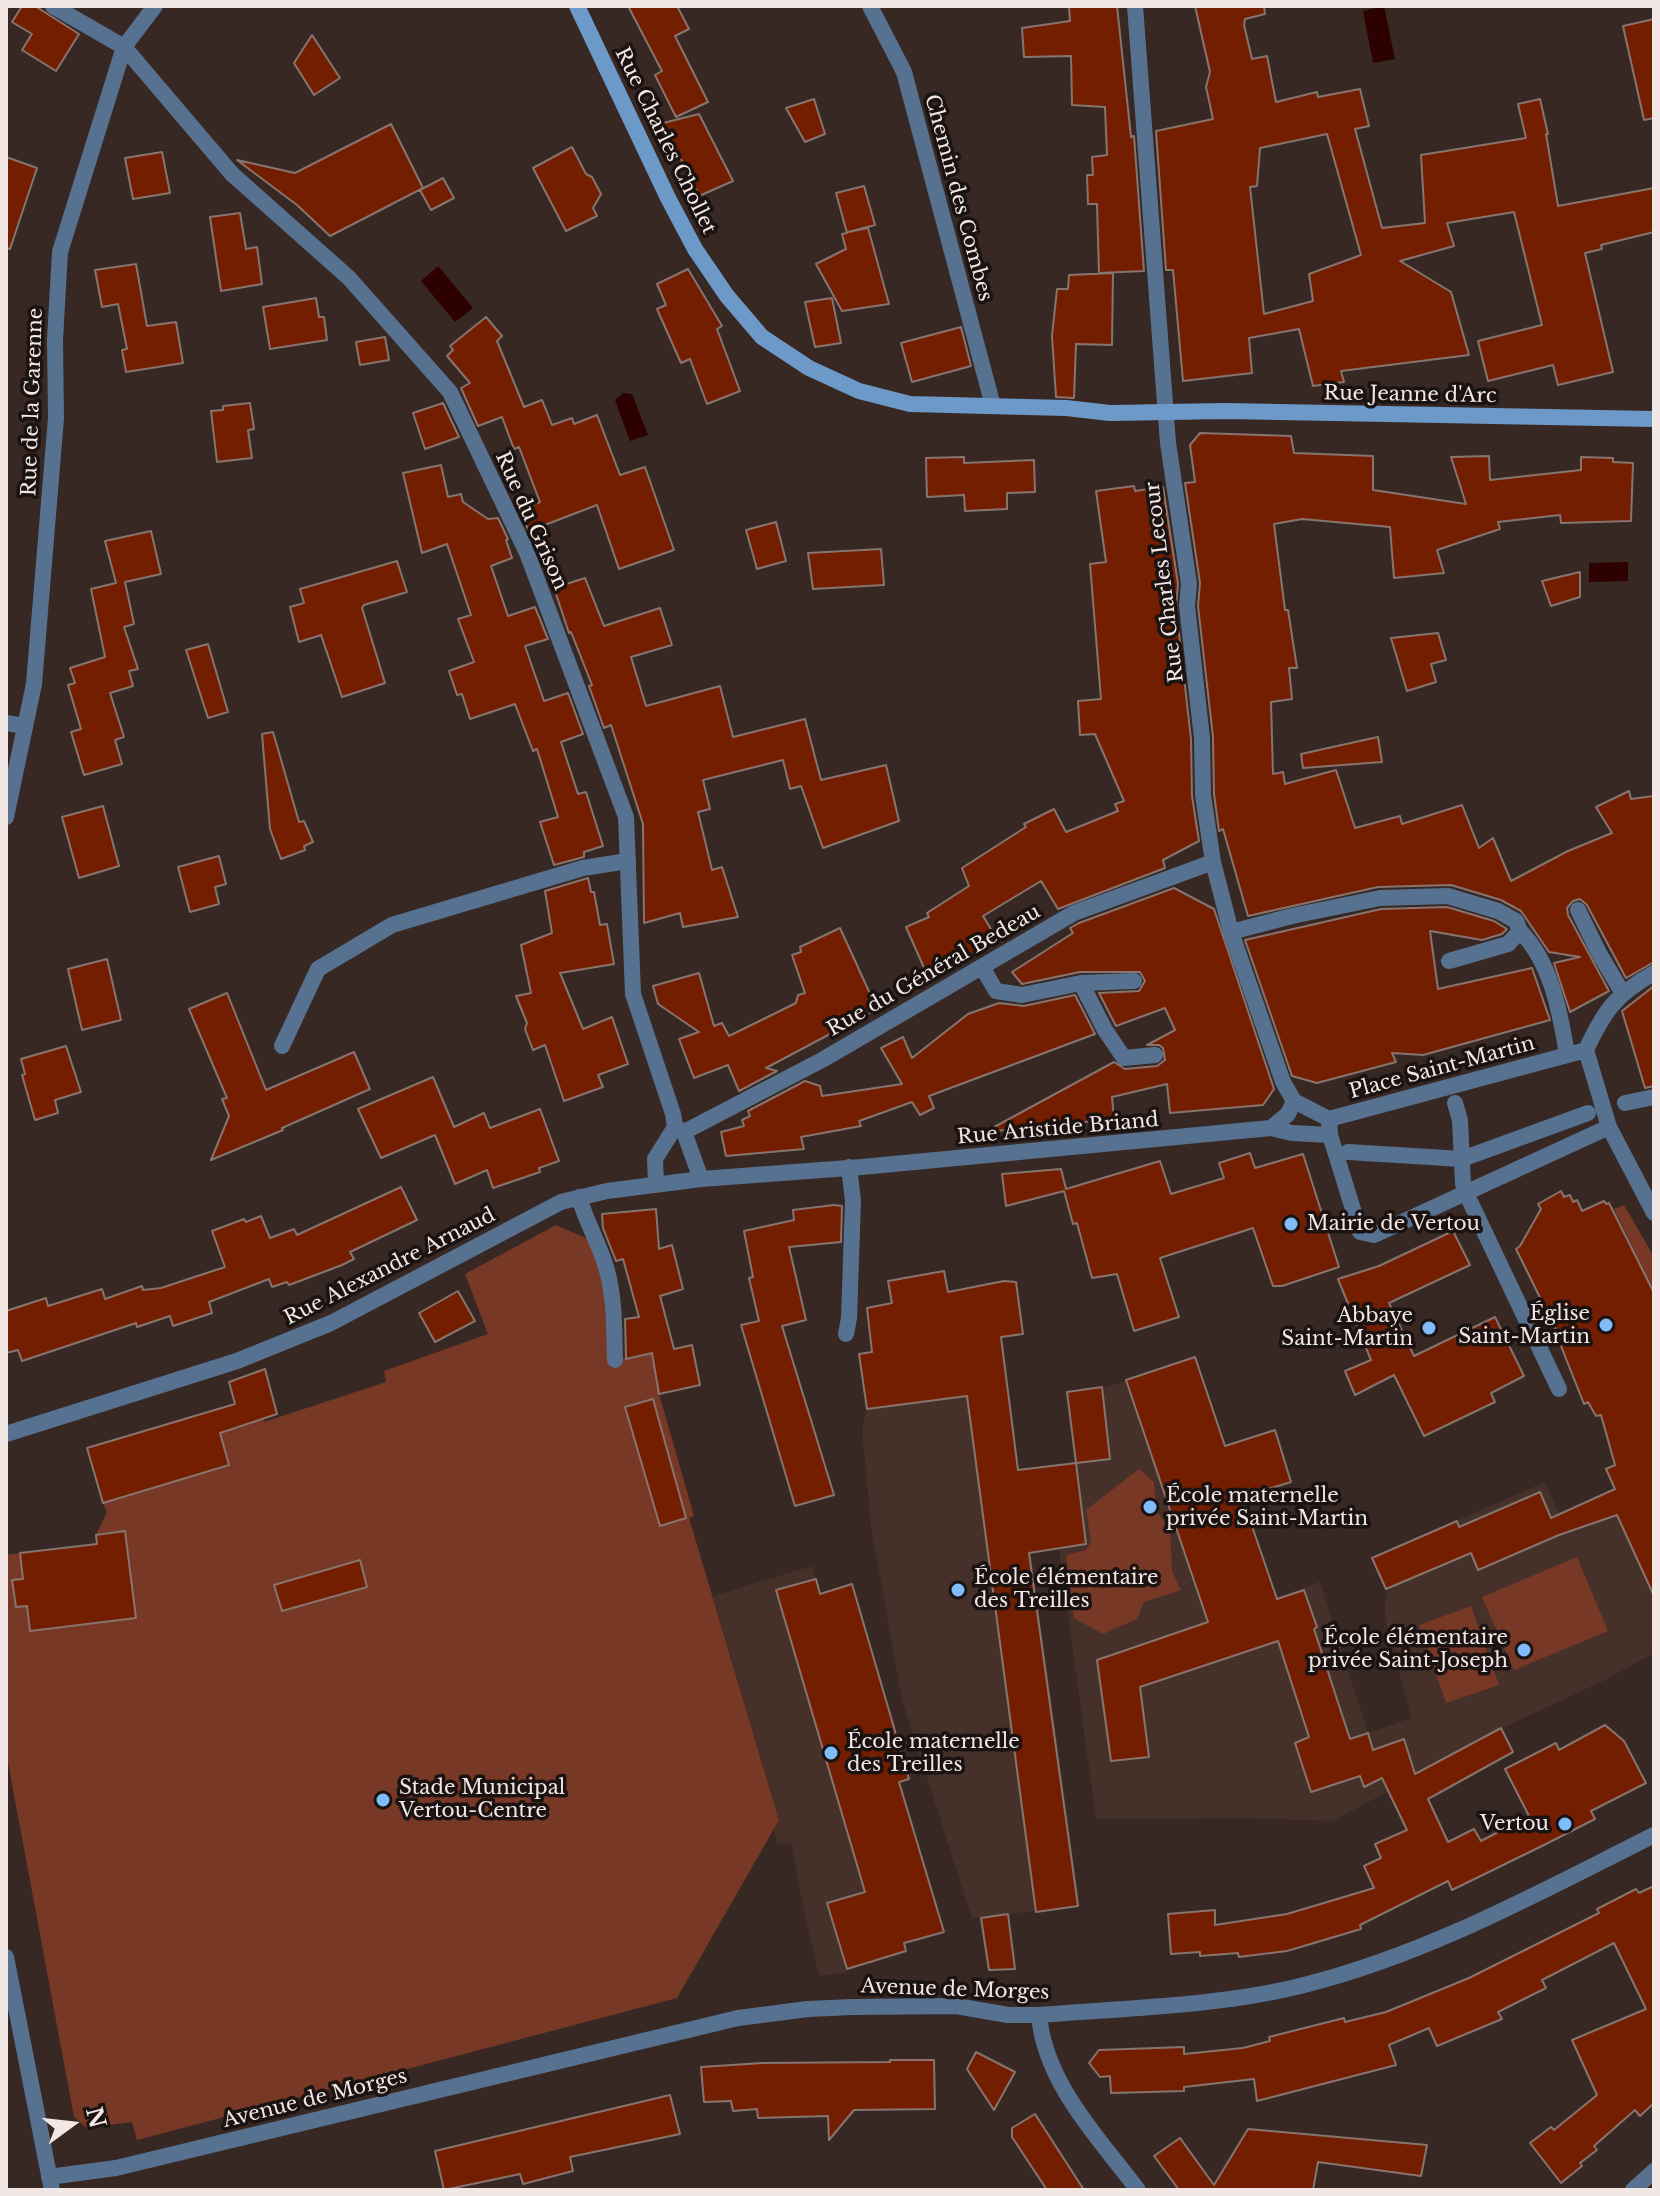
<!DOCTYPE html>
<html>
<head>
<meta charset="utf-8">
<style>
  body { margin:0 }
  #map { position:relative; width:1660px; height:2196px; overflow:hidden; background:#382824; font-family:"Libre Baskerville",serif }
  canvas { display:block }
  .frame { position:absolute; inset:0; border:8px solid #f2e7e4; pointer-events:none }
  .north { position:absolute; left:32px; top:2084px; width:80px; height:80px; -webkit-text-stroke:6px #1a1311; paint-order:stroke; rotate:75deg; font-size:22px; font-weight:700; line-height:32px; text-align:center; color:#f2e7e4 }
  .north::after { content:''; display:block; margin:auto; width:28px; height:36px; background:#f2e7e4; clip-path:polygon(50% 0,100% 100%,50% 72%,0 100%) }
</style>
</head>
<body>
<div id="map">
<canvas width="1660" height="2196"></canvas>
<div class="frame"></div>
<div class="north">N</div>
</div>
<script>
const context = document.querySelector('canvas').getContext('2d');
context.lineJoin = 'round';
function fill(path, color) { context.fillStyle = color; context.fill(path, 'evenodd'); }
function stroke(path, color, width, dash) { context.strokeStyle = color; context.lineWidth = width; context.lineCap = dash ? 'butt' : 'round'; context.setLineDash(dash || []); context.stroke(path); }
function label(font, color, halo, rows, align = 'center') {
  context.font = font + ' "Libre Baskerville",serif'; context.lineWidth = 7; context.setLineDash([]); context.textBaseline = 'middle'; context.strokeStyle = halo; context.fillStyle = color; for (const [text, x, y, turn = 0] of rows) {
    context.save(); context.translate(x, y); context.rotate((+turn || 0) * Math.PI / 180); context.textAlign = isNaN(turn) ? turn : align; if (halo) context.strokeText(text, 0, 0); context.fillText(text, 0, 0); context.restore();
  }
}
const built = new Path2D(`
  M1004 1281 1016 1282 1023 1334 990 1339 1006 1377 1080 1906 972 1918 902 1700 871 1526 862 1429 867 1409 859 1354 872 1351 867 1308Z
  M1195 1357 1276 1598 1320 1582 1368 1733 1411 1718 1385 1618 1386 1589 1372 1558 1545 1482 1559 1514 1609 1493 1654 1489V1653L1607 1679 1488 1735 1439 1761 1418 1776 1332 1821 1244 1818 1096 1819 1048 1467 1076 1463 1067 1392 1101 1387 1102 1389Z
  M812 1566 821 1595 892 1720 909 1779 879 1788 889 1823 910 1817 944 1932 905 1943 906 1951 847 1968 846 1973 819 1976 804 1911 791 1843 777 1845 774 1829 779 1819 713 1596Z`);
const green = new Path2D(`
  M1624 1205 1654 1257V1292L1614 1209Z
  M556 1225 590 1240 605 1282 609 1361 652 1353 659 1394 694 1516 689 1518 779 1820 677 1998 137 2140 132 2122 87 2128 74 2117 7 1757 6 1555 96 1544V1535L107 1512 103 1503 228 1465 220 1432 263 1419 264 1422 386 1382 384 1371 488 1334 465 1274Z
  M1139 1469 1154 1482 1156 1510 1170 1530 1172 1571 1181 1590 1144 1602 1137 1619 1103 1634 1074 1618 1066 1555 1086 1550 1091 1542 1086 1510Z
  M1577 1557 1608 1631 1514 1670 1482 1597Z
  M1471 1606 1499 1685 1446 1703 1419 1625Z`);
const water = new Path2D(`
  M1384 6 1395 59 1373 63 1363 11Z
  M438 266 473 308 455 322 421 281Z
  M623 393 632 394 648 435 630 441 615 400Z
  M1628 562V581L1589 582V563Z`);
const building = new Path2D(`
  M22 6H35L79 34 56 71 22 50 32 34 12 22Z
  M628 6H677L689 29 675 36 708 102 676 117 655 75 662 71Z
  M1069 6H1117L1131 137 1134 136 1144 271 1099 273 1097 204H1088L1087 175H1093L1092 157 1107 155 1105 107 1072 105 1071 56 1024 57 1022 28 1070 21Z
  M1195 6H1264L1265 14 1245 19 1244 25 1252 59 1267 56 1276 102 1317 92 1318 97 1360 89 1369 126 1355 129 1382 228 1425 223 1421 155 1526 138 1518 104 1540 99 1548 134H1546L1558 206 1654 188V232L1601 245 1602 249 1585 253 1613 372 1558 385 1553 365 1488 381 1478 341 1542 325 1514 212 1447 223 1454 246 1400 261 1451 292 1469 355 1341 371 1344 382 1313 386 1299 329 1249 338 1252 373 1183 381 1173 270H1166L1156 131 1213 119 1206 87 1210 72ZM1327 134 1361 255 1309 274 1313 301 1264 314 1250 187 1257 186 1260 148Z
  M1654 19V118L1644 120 1623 26Z
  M312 35 340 78 314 95 294 63Z
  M814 99 825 134 805 142 786 108Z
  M699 114 733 181 699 196 663 123Z
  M391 124 423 188 330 236 297 205 237 160 295 173Z
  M572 147 586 174 592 177 601 194 593 208 597 216 566 231 533 168Z
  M162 152 170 193 133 199 125 158Z
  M6 157 37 168 10 249 6 248Z
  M443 178 454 198 431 210 420 190Z
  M864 186 875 225 848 232 868 228 889 304 842 311 816 264 846 249 842 234 847 233 836 193Z
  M240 213 246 249 257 247 262 284 221 291 210 217Z
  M136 264 147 326 176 322 183 363 126 372 122 350 127 349 118 304 102 307 95 270Z
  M688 269 722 326 717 329 740 391 707 404 690 359 681 363 657 309 666 305 657 284Z
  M1113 273 1112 345 1076 344 1074 398 1056 397 1052 336 1057 289H1068L1069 275Z
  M316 298 319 317H324L327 340 270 349 263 307Z
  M832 298 841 343 815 347 805 302Z
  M486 317 502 336 497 341 524 407 542 400 552 425 572 418 574 424 597 415 620 475 645 467 674 550 619 569 597 505 529 531 519 510 540 502 519 447 514 449 502 417 478 426 461 388 470 383 447 356 453 350 450 346Z
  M961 327 971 366 912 382 901 343Z
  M385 337 389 360 360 365 356 342Z
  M250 403 254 429 248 430 252 458 217 462 211 411 223 410V406Z
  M443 403 459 437 425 449 413 413Z
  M1200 433 1291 436 1294 453 1373 456V490L1466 504 1451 457 1489 456 1490 480 1581 470V457L1613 458V462L1633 463 1631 521 1561 523 1560 515 1498 522 1500 529 1437 550 1444 573 1394 578 1390 527 1302 519 1274 524 1285 610H1288L1297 668H1289L1292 699 1271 702 1273 774 1283 772 1285 784 1336 770 1355 828 1400 816 1402 824 1462 805 1479 848 1493 838 1511 881 1568 851 1612 833 1596 807 1629 791 1631 799 1654 796V962L1626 978 1587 905 1580 899 1573 901 1567 908 1568 915 1609 991 1570 1012 1554 963 1580 957 1549 952 1521 911 1501 900 1451 885 1378 887 1248 916 1223 829 1219 831 1214 794 1213 737 1198 606 1200 583 1185 483 1195 482 1190 445Z
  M964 457V463L1034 460 1035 492 1007 493V509L965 511 964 495 927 497 926 458Z
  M441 465 448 497 461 494 463 502 488 519 498 518 508 539 506 540 512 558 491 566 508 616 535 607 548 639 525 646 544 701 568 693 583 734 561 742 578 794 586 792 603 846 584 852V857L554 865 540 822 558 817 537 749 533 751 515 704 470 719 462 694 457 695 449 671 474 662 458 619 471 615 447 544 422 553 403 473Z
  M1134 486 1135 491 1163 487 1178 584 1176 607 1191 739 1192 796 1199 841 1163 860 1165 868 1058 909 1041 881 983 916 997 939 929 979 906 927 929 917 927 913 969 886 962 868 1026 827 1024 824 1054 809 1066 832 1118 811 1115 804 1124 801 1095 734 1080 735 1078 701 1101 699 1090 564 1106 562 1096 491Z
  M776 522 786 561 757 569 746 530Z
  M151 531 161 574 125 582 134 624 124 627 138 669 129 671 133 686 110 693 124 737 115 740 122 764 84 775 71 732 81 729 68 685 75 683 70 668 105 657 91 589 116 583 105 541Z
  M881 549 884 585 813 589 808 553Z
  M397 561 407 592 364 605 362 608 385 683 342 697 321 635 299 642 290 607 304 603 300 589Z
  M1580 572V597L1551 606 1542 581Z
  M585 578 604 626 660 608 672 645 631 657 646 706 720 686 733 737 805 719 821 780 886 765 899 821 823 848 801 786 790 789 783 760 703 780 710 809 698 812 712 870 722 867 738 917 683 927 680 913 644 923 643 824 611 725 604 728 589 686 592 685 571 632 569 633 554 588Z
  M1438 633 1446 660 1431 664 1436 682 1407 691 1391 638Z
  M208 644 228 712 208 718 186 650Z
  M273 732 299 822 304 821 313 842 304 846 305 850 281 859 270 829 262 734Z
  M1378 737 1382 762 1303 768 1301 754Z
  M103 806 119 866 79 878 62 817Z
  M219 856 226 884 215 887 219 904 190 912 178 867Z
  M588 878 591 892H594L600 925 607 924 614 964 560 973 583 1029 612 1017 628 1064 598 1075 603 1087 564 1101 545 1045 533 1050 525 1029 527 1023 516 996 531 993 521 945 552 933 545 891Z
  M1174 888 1214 909 1274 1089 1263 1105 1170 1113 1167 1084 1112 1097 1114 1119 985 1132 1114 1062 1125 1069 1157 1066 1165 1060 1163 1048 1159 1045H1147L1175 1030 1165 1008 1116 1026 1099 993 1139 991 1145 981 1140 972H1080L1022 984 1012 972 1073 933 1070 928 1079 923Z
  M1447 907 1494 921 1507 929 1502 934 1482 940 1430 931 1438 989 1532 968 1550 1020 1423 1055 1392 1053 1396 1062 1317 1083 1292 1076 1245 940 1381 909Z
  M840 928 877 1009 766 1068 777 1071 739 1091 728 1065 694 1078 679 1039 699 1032 658 1004 653 986 699 973 714 1026 722 1023 729 1036 796 1003 798 995 805 993 792 955 801 952 800 947Z
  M107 959 121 1020 82 1030 68 969Z
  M1654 986V1086L1645 1088 1622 1011Z
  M227 993 266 1090 354 1052 370 1089 282 1128 283 1130 211 1160 229 1116 222 1099 227 1098 189 1009Z
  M1075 995 1095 1034 929 1096 934 1108 920 1115 912 1102 859 1121 861 1126 801 1137 804 1149 726 1156 721 1132 744 1126 742 1120 750 1116 748 1111 805 1081 820 1086 822 1096 902 1084 881 1048 903 1037 912 1058 968 1014 999 1003 1024 1006Z
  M66 1046 81 1092 55 1100 58 1113 35 1120 22 1075 25 1074 21 1059Z
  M433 1077 454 1127 484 1113 490 1128 540 1109 559 1161 539 1168 540 1172 493 1188 487 1170 455 1184 435 1135 381 1158 358 1109Z
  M1250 1153 1255 1168 1303 1154 1339 1267 1282 1286H1273L1253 1228 1160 1258 1179 1317 1134 1331 1117 1274 1092 1278 1077 1223 1073 1224 1064 1191 1006 1206 1002 1174 1061 1169 1066 1189 1160 1161 1171 1194 1224 1178 1219 1163Z
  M401 1187 417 1220 350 1252 354 1259 342 1265 289 1285 287 1282 272 1287 269 1279 209 1302 212 1313 173 1326 170 1316 137 1327 136 1323 22 1361 18 1350 6 1353V1311L46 1298 48 1306 102 1289 105 1299 142 1286 143 1290 161 1288 225 1267 212 1231 244 1219 246 1222 261 1216 270 1238 294 1229 297 1235Z
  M1561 1191 1564 1197 1570 1195 1573 1202 1577 1200 1582 1211 1604 1201 1606 1204 1609 1203 1654 1293V1596L1617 1515 1559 1535 1478 1570 1471 1553 1386 1589 1372 1558 1457 1521 1459 1527 1540 1492 1551 1518 1615 1489 1606 1469 1615 1465 1601 1415 1596 1416 1588 1402 1584 1404 1559 1341 1561 1340 1516 1249 1520 1246 1541 1209 1538 1204Z
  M834 1205 842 1206 841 1242 789 1247 806 1320 782 1326 834 1495 795 1506 741 1325 759 1321 749 1278 753 1277 744 1231 794 1220 793 1210Z
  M656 1209 659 1249 672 1245 683 1289 660 1296 674 1349 692 1345 700 1385 659 1394 652 1353 626 1359 625 1319 639 1317 623 1259 616 1261 603 1228 602 1214Z
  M1453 1231 1470 1265 1389 1303 1414 1356 1495 1317 1524 1376 1491 1393 1495 1402 1424 1436 1394 1375 1355 1395 1345 1371 1371 1360 1338 1279 1379 1266Z
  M944 1271 948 1292 1004 1281 1016 1282 1023 1334 1001 1337 1018 1470 1076 1463 1086 1544 1029 1553 1078 1906 1036 1912 967 1396 867 1409 859 1354 872 1352 867 1308 892 1303 888 1281Z
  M458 1291 475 1321 435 1342 419 1313Z
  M1195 1357 1225 1446 1275 1430 1291 1482 1242 1497 1277 1599 1304 1590 1317 1627 1314 1629 1350 1739 1368 1733 1373 1750 1404 1739 1415 1774 1501 1728 1513 1752 1428 1799 1448 1842 1474 1829 1481 1841 1529 1816 1505 1769 1556 1743 1559 1750 1605 1725 1624 1741 1646 1783 1591 1811 1595 1819 1544 1845 1452 1890 1448 1881 1360 1925 1361 1929 1287 1951 1239 1957 1238 1953 1200 1956V1952L1171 1954 1168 1914 1215 1910V1925L1287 1914 1374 1888 1364 1866 1381 1858 1375 1844 1407 1830 1382 1778 1364 1787 1360 1776 1311 1792 1295 1743 1309 1737 1278 1641 1140 1687 1149 1757 1111 1761 1097 1660 1208 1622 1126 1380Z
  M265 1369 277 1414 220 1433 229 1465 103 1503 87 1448 235 1404 229 1382Z
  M1102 1387 1110 1459 1076 1463 1067 1392Z
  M653 1399 686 1518 660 1526 625 1407Z
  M125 1531 136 1618 30 1631 27 1606 16 1607 12 1580 23 1579 20 1553 97 1544 96 1535Z
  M360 1560 367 1587 282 1611 274 1585Z
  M816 1579 820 1594 852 1584 909 1779 899 1782 944 1932 904 1943 906 1951 847 1969 827 1903 865 1892 776 1590Z
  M1654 1886V2103L1640 2116 1635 2110 1594 2146 1597 2150 1580 2163 1582 2166 1561 2183 1530 2143 1551 2127 1554 2130 1597 2095 1572 2040 1646 2009 1614 1943 1542 1980 1546 1988 1498 2012 1502 2019 1437 2046 1429 2028 1389 2045 1396 2065 1257 2101 1254 2079 1184 2087V2091L1111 2093 1110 2076 1100 2077 1089 2063 1099 2050 1184 2047V2054L1243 2048 1270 2041 1269 2037 1344 2018 1345 2022 1386 2012 1469 1978 1599 1913 1597 1909 1636 1889 1639 1893Z
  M1008 1914 1015 1969 989 1970 981 1918Z
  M976 2052 1015 2072 994 2110 967 2069Z
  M890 2060H934L935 2109 854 2110 829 2140 828 2116 758 2118 757 2109 733 2111 731 2101 704 2102 701 2067 762 2063 890 2062Z
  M670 2095 680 2134 570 2157 573 2171 523 2184 520 2174 444 2190 435 2151Z
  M1035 2114 1084 2190H1047L1012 2137V2128Z
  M1248 2129 1427 2145 1421 2176 1318 2162 1313 2190H1179L1154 2156 1180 2138 1214 2185Z`);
const lane = new Path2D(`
  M53 6 124 47
  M870 6 904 72 993 406
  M6 723 25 726
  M1578 910 1599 953 1622 992
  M1520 931C1551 962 1560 1012 1567 1054
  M1231 932 1292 916 1380 898 1448 896 1498 911 1516 921 1520 931 1508 944 1449 961
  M282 1046 318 969 392 925 583 868 628 861
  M1466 1193 1559 1389`);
const street = new Path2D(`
  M1135 6 1168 443 1189 584 1187 606 1202 738 1203 795 1213 862 1231 932 1283 1082 1294 1101 1329 1119
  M124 47 232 174 349 278 450 392 527 553 626 817 633 994 673 1114 675 1127 655 1159 656 1184
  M6 817 34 684 56 418 55 340 60 252 124 47 155 6
  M982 967 996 991 1022 995 1081 983 1134 981
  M1081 983 1105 1030 1124 1058 1155 1055
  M1586 1050C1604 1011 1616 994 1654 973
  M1455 1103 1460 1120 1463 1184
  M1625 1103 1654 1097
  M1609 1127 1374 1235 1360 1232 1330 1135 1329 1119 1586 1050 1609 1127 1654 1213
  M677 1128 684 1132 701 1179
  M1271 1128 1288 1114 1294 1101
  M684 1132 822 1060 1074 913 1213 862
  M1348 1152 1462 1159 1588 1113
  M579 1197C586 1222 599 1243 606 1267 615 1297 614 1329 615 1360
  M846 1334 849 1318 853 1201 849 1167
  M6 1434 237 1361 331 1323 561 1202 607 1191 701 1179 862 1167 1271 1128 1292 1133 1330 1135
  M6 1957 52 2190
  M1039 2015C1045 2084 1099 2138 1138 2190
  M49 2177 116 2168 738 2018 808 2009 853 2007 956 2006 1008 2015H1039C1124 2008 1223 2006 1304 1985 1428 1954 1540 1892 1654 1835
  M1633 2190 1654 2171`);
const secondary = new Path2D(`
  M577 6 668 198 695 249 727 296 762 337 809 368 859 391 910 404 1066 408 1110 413 1226 411 1654 419`);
const markers = [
  [1291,1224,8,"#81bcfa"],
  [1606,1325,8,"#81bcfa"],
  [1429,1328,8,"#81bcfa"],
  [1150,1507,8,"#81bcfa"],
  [958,1590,8,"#81bcfa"],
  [1524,1650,8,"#81bcfa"],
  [831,1753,8,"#81bcfa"],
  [383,1800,8,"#81bcfa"],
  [1565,1824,8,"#81bcfa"]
];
const streetNames = [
  ["Rue Charles Chollet",665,141,64],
  ["Chemin des Combes",958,198,75],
  ["Rue Jeanne d'Arc",1410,395,1],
  ["Rue de la Garenne",33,402,-88],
  ["Rue du Grison",531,521,66],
  ["Rue Charles Lecour",1165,582,-97],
  ["Rue du Général Bedeau",934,971,-30],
  ["Place Saint-Martin",1442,1068,-15],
  ["Rue Aristide Briand",1058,1129,-5],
  ["Rue Alexandre Arnaud",390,1267,-27],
  ["Avenue de Morges",955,1990,2],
  ["Avenue de Morges",315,2099,-14]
];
const poiNames = [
  ["Mairie de Vertou",1307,1224],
  ["Église",1590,1314,"right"],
  ["Saint-Martin",1590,1337,"right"],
  ["Abbaye",1413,1316,"right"],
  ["Saint-Martin",1413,1339,"right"],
  ["École maternelle",1166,1496],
  ["privée Saint-Martin",1166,1519],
  ["École élémentaire",974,1578],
  ["des Treilles",974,1601],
  ["École élémentaire",1508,1638,"right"],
  ["privée Saint-Joseph",1508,1661,"right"],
  ["École maternelle",847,1742],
  ["des Treilles",847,1765],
  ["Stade Municipal",399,1788],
  ["Vertou-Centre",399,1811],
  ["Vertou",1549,1824,"right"]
];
fill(built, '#46302a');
fill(green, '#783826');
fill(water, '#2c0100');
fill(building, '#741e01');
stroke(building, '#87746f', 2);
stroke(lane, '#577290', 16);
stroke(street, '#577290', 16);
stroke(secondary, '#6d99c8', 16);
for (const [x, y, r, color] of markers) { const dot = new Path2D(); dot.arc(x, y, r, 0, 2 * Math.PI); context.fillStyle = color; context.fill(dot); stroke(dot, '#1a1311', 3); }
label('20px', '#f2e7e4', '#1a1311', streetNames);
label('20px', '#f2e7e4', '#1a1311', poiNames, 'left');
</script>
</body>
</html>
